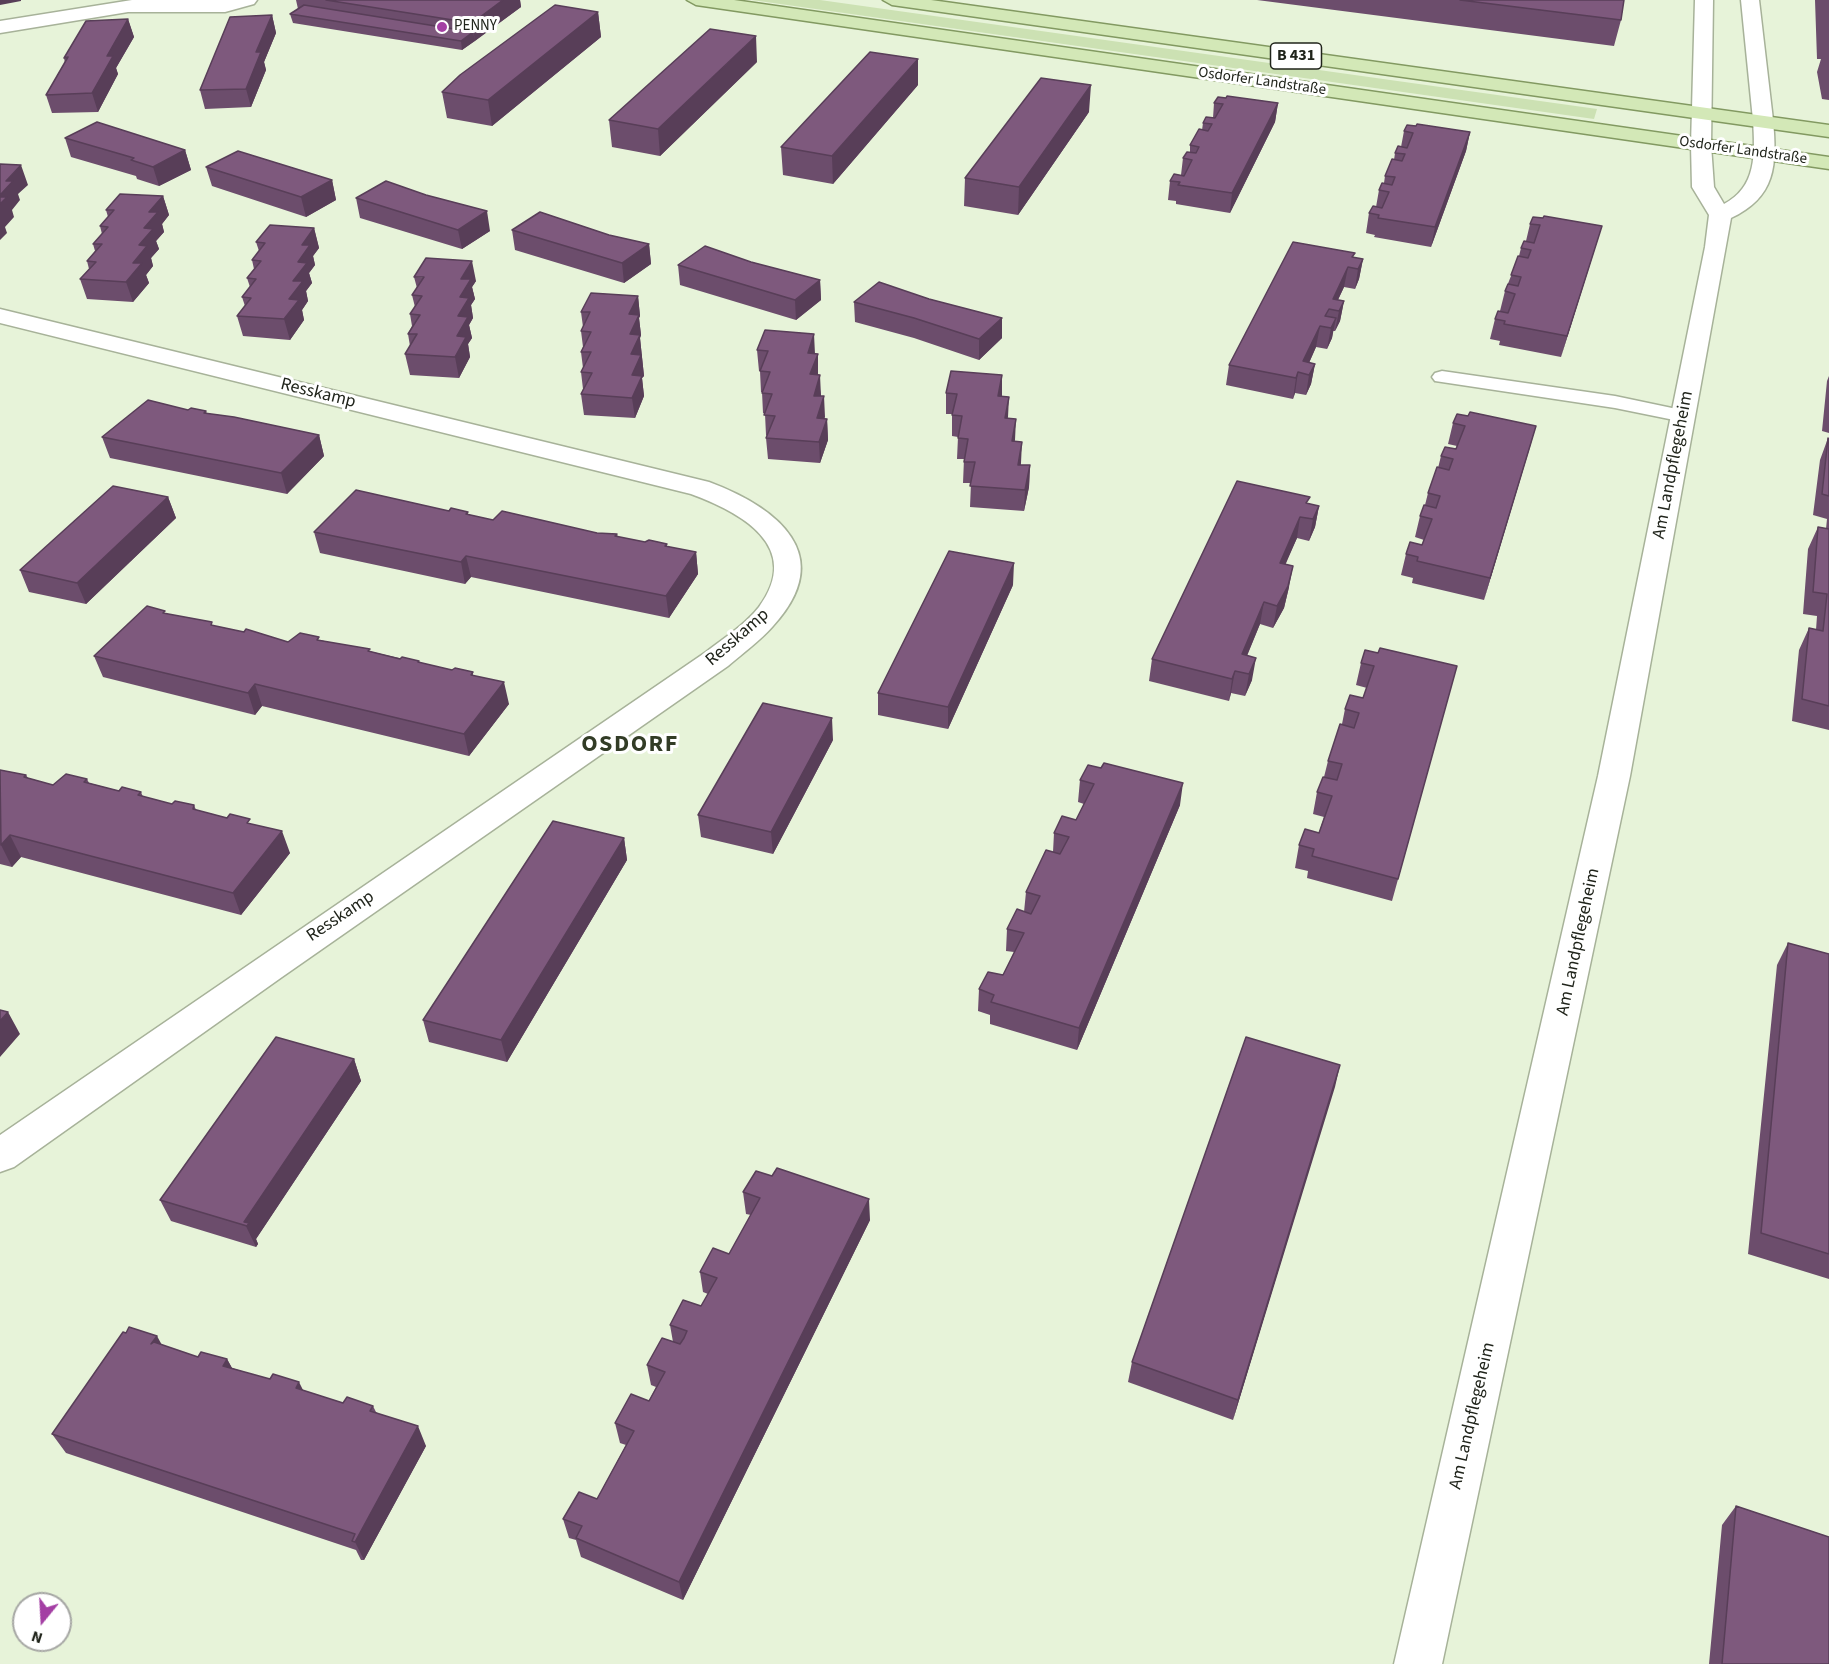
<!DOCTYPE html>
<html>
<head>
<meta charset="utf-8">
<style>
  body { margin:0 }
  #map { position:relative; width:1829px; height:1664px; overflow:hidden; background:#e7f3d9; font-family:"Source Sans 3",sans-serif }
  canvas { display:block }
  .north { position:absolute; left:12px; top:1592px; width:60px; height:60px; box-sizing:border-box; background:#fff; border:2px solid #a6a7a4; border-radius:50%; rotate:198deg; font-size:16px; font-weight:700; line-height:24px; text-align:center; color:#20241b }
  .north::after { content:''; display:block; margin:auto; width:21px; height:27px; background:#a43fa4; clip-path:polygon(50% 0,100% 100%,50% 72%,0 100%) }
</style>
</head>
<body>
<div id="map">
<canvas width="1829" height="1664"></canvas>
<div class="north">N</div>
</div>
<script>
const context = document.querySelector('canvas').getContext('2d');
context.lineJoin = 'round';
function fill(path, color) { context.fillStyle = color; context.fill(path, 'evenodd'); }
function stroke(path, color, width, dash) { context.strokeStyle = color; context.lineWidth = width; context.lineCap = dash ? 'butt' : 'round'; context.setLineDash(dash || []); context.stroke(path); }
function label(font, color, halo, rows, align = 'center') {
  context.font = font + ' "Source Sans 3",sans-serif'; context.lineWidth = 6; context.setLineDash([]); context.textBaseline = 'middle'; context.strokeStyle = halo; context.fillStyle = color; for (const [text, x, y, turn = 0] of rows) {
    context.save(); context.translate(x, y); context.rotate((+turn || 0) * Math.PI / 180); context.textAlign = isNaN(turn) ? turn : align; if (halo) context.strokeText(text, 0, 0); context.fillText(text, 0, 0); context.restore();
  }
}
const green = new Path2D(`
  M752 0H820L1597 109 1594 119Z`);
const service = new Path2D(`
  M1442 371 1615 396 1691 412 1694 416 1691 420 1684 422 1615 408 1435 381 1432 377 1435 373Z`);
const minor = new Path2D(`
  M132 0H257L254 4 225 12H128L0 33V21Z
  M1763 114 1770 116 1773 120C1777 165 1776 197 1731 218L1630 776 1442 1664H1394L1598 776 1705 247 1709 215 1692 187 1691 145 1694 141H1708L1711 145 1714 187 1724 204C1757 187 1755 153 1753 120L1756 116Z
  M0 309 709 482C778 508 838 555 773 626 760 641 743 653 728 666L282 977 14 1167 0 1172V1135L706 652C724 638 745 625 759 607 804 546 740 512 691 494L0 323Z`);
const tertiary = new Path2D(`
  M1695 0H1713L1711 145 1708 149H1694L1691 145Z
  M1741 0H1759L1773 120 1770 124H1756L1753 120Z`);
const primary = new Path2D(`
  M687 0H734L1829 157V169L696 5Z
  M883 0H931L1829 125V137L892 5Z`);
const wall = new Path2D(`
  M296 0H520L521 7 462 50 293 23 290 14 298 9Z
  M1257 0H1624L1621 20 1614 46Z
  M1815 0H1829V100L1822 99 1817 72 1821 59H1817Z
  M598 12 601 37 492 126 447 118 442 92Z
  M272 15 276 33 264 62 266 70 251 107 205 109 200 90Z
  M128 19 134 37 116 68 118 74 98 112 52 113 46 95 65 63 64 58Z
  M757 62 660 156 612 147 609 120Z
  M918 85 833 184 783 175 781 147Z
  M1214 103H1278L1275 122 1230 213 1176 204V201L1168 200 1170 181 1181 175 1183 158 1190 152V145L1202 130 1203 123 1213 118Z
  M1089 112 1018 215 964 206 965 178Z
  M1404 131 1470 132 1466 151 1431 247 1374 237 1375 235 1366 233 1369 213 1376 207 1379 190 1384 183 1385 176 1394 160 1395 153 1401 147Z
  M65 138 185 150 191 170 159 186 137 179 136 176 71 157Z
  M206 167 332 180 336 200 306 217 212 186Z
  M163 196 169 215 162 224 164 232 156 241 159 249 151 258 153 266 146 275 149 283 133 302 87 299 80 279 89 269 87 261 95 251 93 244 102 234 100 226 108 217 106 210Z
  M356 198 490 231 462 249 360 218Z
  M1530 224 1602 226 1561 357 1499 345 1500 341 1490 339 1495 319 1500 311 1505 291 1519 256 1521 248 1526 241Z
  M314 228 319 248 313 256 315 265 309 273 312 283 306 291 308 301 302 310 304 320 290 340 243 336 237 316 245 306 242 297 250 287 247 278 254 269 252 260 259 251 256 242Z
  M512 230 609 235 649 244 651 264 624 283 515 250Z
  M1354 258 1363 259 1359 279 1355 289 1344 287 1338 300 1344 301 1340 321 1335 331H1333L1332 338 1327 349 1316 347 1309 363 1315 364 1311 384 1306 395 1295 393 1293 399 1226 385 1229 365Z
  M751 262 820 280 821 300 796 320 680 285 678 265Z
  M414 277 476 281 472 287 475 299 471 305 473 318 469 325 472 338 468 344 470 357 459 378 410 375 405 354 410 346 408 334 412 326 410 314 415 307 412 295 417 288Z
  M638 296 640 316 639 318 641 335 640 338 644 376 642 378 644 396 635 418 584 415 581 394 583 389 581 372 583 368 581 352 583 347 581 331 583 327 581 312Z
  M929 299 1002 318V338L979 360 914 338 855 322 854 302Z
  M757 350 815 354 821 396H824V419H827L828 440 820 463 768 459 766 438 767 436 766 435 765 414 763 413 762 392H761L760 371H759Z
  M1829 376V433L1822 431 1827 381Z
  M946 393 1001 396 1021 465H1030L1029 487 1024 511 970 507 971 483H963L964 459H957L958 437 952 436V414H946Z
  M188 410 206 411 207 414 319 435 324 456 287 494 110 458 102 437Z
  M1468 416 1536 426 1484 600 1412 583 1413 578 1401 575 1406 554 1422 545 1424 540 1415 537 1420 516 1425 505 1428 493 1438 468 1441 456 1456 449 1457 446 1448 444 1453 423Z
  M1828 438 1829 439V730L1792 721 1799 650 1809 628 1816 630 1817 616 1803 614 1808 549 1818 527 1826 529 1827 519 1813 515 1820 460Z
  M168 497 176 518 86 604 29 592 20 570Z
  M1309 504 1319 506 1315 527 1309 541 1297 538 1285 564 1289 587 1284 608 1273 628 1260 624 1247 656 1252 680 1245 696 1231 693 1229 701 1149 681 1152 659Z
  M449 511 468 512V515L493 520 597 533 617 534 618 537 645 542 667 544V547L696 552 698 574 669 618 471 577 465 584 320 553 314 532Z
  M1013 585 948 729 878 715V693Z
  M166 614 213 626 288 642 320 640 452 670 473 672V675L509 704 469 756 262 706 255 715 103 677 94 656Z
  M1378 653 1457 666 1392 901 1307 878 1308 871 1295 868 1299 845 1319 833 1324 817 1313 814 1317 792 1324 777 1328 761 1342 724 1345 709 1363 698 1367 688 1356 685 1361 663Z
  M833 740 773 854 701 837 698 815Z
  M0 770 26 775 28 778 53 785 87 779 89 783 119 791 141 792 143 797 172 804 194 805 196 810 251 824 290 853 241 915 21 857 12 867 0 864Z
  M1080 780 1180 805 1077 1050 990 1024V1015L978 1011 979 989 1003 975 1014 952 1006 951 1007 929 1024 912 1026 892 1053 852 1054 833 1076 820 1084 804 1078 802Z
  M624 838 627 860 507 1062 429 1042 423 1020Z
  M1788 943 1829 954V1279L1748 1254 1777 965Z
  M354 1059 361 1081 256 1239 258 1244 256 1247 171 1221 160 1200Z
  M1340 1065 1233 1420 1128 1382 1132 1362Z
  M743 1192 870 1220 683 1600 581 1557 576 1540 569 1538 563 1519 597 1499 626 1445 620 1443 615 1423 649 1401 656 1387 651 1385 647 1365 673 1342 670 1325 701 1306 708 1294 703 1292 700 1272 729 1254 751 1215 746 1214Z
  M162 1345 198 1357 227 1359 232 1368 343 1403 373 1406 376 1412 426 1446 364 1560H361L356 1550 66 1453 52 1434Z
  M1736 1506 1829 1664H1709L1722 1525Z`);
const shadedWall = new Path2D(`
  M0 0H21V1L0 5Z
  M503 0H520L521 7 475 41 472 23Z
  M598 12 601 37 492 126 488 100Z
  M272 15 276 33 264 62 266 70 251 107 246 89 256 52Z
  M128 19 134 37 116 68 118 74 98 112 92 93 107 56Z
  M473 32 475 41 462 50 461 41Z
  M756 36 757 62 660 156 658 129Z
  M918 59V85L833 184 832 156Z
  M1091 85 1089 112 1018 215 1019 187Z
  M1278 103 1275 122 1230 213 1232 193Z
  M1470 132 1466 151 1431 247 1435 227Z
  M185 150 191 170 159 186 153 167Z
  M21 165 28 185 18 194 20 200 12 210 14 217 5 227 7 233 0 240V195L6 181Z
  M332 180 336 200 306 217 301 197Z
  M163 196 169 215 162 224 164 232 156 241 159 249 151 258 153 266 146 275 149 283 133 302 126 282 149 212Z
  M487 211 490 231 462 249 458 230Z
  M1602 226 1596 245 1561 357 1567 336Z
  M314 228 319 248 313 256 315 265 309 273 312 283 306 291 308 301 302 310 304 320 290 340 284 319 302 245Z
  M649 244 651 264 624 283 622 263Z
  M1363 259 1359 279 1355 289 1358 269Z
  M472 261 476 281 472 287 475 299 471 305 473 318 469 325 472 338 468 344 470 357 459 378 455 357 461 279Z
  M1348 267 1344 287 1333 310V299Z
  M820 280 821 300 796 320 795 300Z
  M638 296 640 316 639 318 641 335 640 338 644 376 642 378 644 396 635 418 632 398 629 314Z
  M1344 301 1340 321 1335 331 1339 311Z
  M1002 318V338L979 360V339Z
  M1336 318 1332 338 1327 349 1331 328Z
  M1320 326 1316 347 1304 374 1303 361Z
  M814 334 815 354 808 353Z
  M818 354V375L810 374Z
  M1315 364 1311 384 1306 395 1309 375Z
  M1298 372 1295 393 1293 399 1296 378Z
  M820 375 821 396 814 417V396Z
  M1002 375V396H998Z
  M824 396 825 417 818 439 817 418Z
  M1009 397 1008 417 1004 439 1005 418Z
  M827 419 828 440 820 463 819 442Z
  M1016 419 1015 440 1011 462 1012 441Z
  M1536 426 1530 447 1484 600 1490 578Z
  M319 435 324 456 287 494 281 473Z
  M1022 442 1021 463 1017 486 1018 465Z
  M1030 465 1029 487 1024 511 1025 490Z
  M168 497 176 518 86 604 77 583Z
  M1319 506 1315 527 1309 541 1313 519Z
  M1300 517 1297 538 1277 584 1280 563Z
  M696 552 698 574 669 618 666 596Z
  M466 556 471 577 465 584 461 562Z
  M1014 563 1013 585 948 729V707Z
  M1293 566 1289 587 1284 608 1273 628 1277 606Z
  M1264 602 1260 624 1240 672 1242 654Z
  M1256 658 1252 680 1245 696 1249 674Z
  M1235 671 1231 693 1229 701 1232 679Z
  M504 682 509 704 469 756 464 734Z
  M255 684 262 706 255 715 248 693Z
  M832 718 833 740 773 854 771 832Z
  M1183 783 1180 805 1077 1050 1079 1028Z
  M282 831 290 853 241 915 233 893Z
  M10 835 21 857 12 867 1 845Z
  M624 838 627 860 507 1062 501 1040Z
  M8 1012 20 1034 0 1057V1021Z
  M354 1059 361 1081 256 1239 258 1244 256 1247 244 1222Z
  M1340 1065 1335 1087 1233 1420 1238 1400Z
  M869 1199 870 1220 683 1600 679 1582Z
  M157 1336 168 1356 151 1344Z
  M227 1359 238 1379 223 1366Z
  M299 1382 309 1402 296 1388Z
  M418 1426 426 1446 364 1560 355 1542Z`);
const building = new Path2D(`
  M326 0H503L472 23Z
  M1460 0H1624L1621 20Z
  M304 5 473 32 461 41 290 14Z
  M555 5 598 12 488 100 442 92 460 75Z
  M272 15 256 52H261L246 89 200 90 230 17Z
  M128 19 107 56H113L92 93 46 95 68 57 64 58 86 21Z
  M710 29 756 36 658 129 609 120Z
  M870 52 918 59 832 156 781 147Z
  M1041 78 1091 85 1019 187 965 178Z
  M1227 96 1278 103 1232 193 1178 185 1180 182 1170 181 1174 174 1184 176 1192 160 1183 158 1187 152 1196 153 1199 147 1190 145 1199 129 1208 131 1212 124 1203 123 1206 117 1215 118 1223 104 1214 103 1218 97 1226 98Z
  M97 122 185 150 153 167 131 160 134 158 65 138Z
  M1417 124 1470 132 1435 227 1378 218 1379 215 1369 213 1373 206 1382 208 1389 192 1379 190 1382 183 1392 185 1395 177 1385 176 1392 159 1402 161 1405 154 1395 153 1398 146 1407 148 1413 133 1404 131 1407 125 1416 126Z
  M238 151 332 180 301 197 206 167Z
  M0 164 21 165 6 181H13L0 195Z
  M386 181 426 195 487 211 458 230 356 198Z
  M120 194 163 196 149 212H158L144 228 153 229 139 245 147 246 133 263H142L126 282 80 279 96 262 87 261 102 244H93L108 227 100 226 114 210H106Z
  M0 197H7L0 204Z
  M540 212 609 235 649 244 622 263 512 230Z
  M1544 216 1602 226 1567 336 1504 324 1505 321 1495 319 1498 311 1508 313 1515 294 1505 291 1508 284 1518 286 1521 277 1511 275 1518 256 1528 258 1531 250 1521 248 1524 241 1534 243 1540 225 1530 224 1533 217 1543 218Z
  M270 225 314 228 302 245H310L298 262 307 263 293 281H303L289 299 299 300 284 319 237 316 251 298 242 297 256 279 247 278 261 261 252 260 265 243 256 242Z
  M1293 242 1355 253 1352 257 1363 259 1358 269 1348 267 1333 299 1344 301 1339 311 1329 309 1325 316 1336 318 1331 328 1320 326 1303 361 1315 364 1309 375 1298 372 1296 378 1229 365Z
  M705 246 751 262 820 280 795 300 678 265Z
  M426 258 472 261 461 279H471L460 297 469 298 458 316 468 317 457 336 466 337 455 357 405 354 417 334H408L420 315 410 314 422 296 412 295 424 277H414Z
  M879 282 929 299 1002 318 979 339 914 318 854 302Z
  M591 293 638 296 629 314 639 315 630 334 640 335 631 354 641 355 632 375 642 376 632 398 581 394 592 373 581 372 591 352H581L591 332 581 331 590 312H581Z
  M765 330 814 334 808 353 818 354 810 374 820 375 814 396H824L817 418 827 419 819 442 766 438 775 416 764 415 772 394 762 393 770 372 760 371 768 351 757 350Z
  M951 371 1002 375 998 396 1009 397 1005 418 1016 419 1012 441 1022 442 1018 465H1030L1025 490 970 486 975 462H964L968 439 958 438 962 416 952 415 957 394 946 393Z
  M148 400 188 410 191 408 206 411 204 413 234 417 319 435 281 473 102 437Z
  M1470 412 1536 426 1490 578 1417 561 1418 557 1406 554 1410 542 1422 545 1432 519 1420 516 1424 505 1436 508 1440 496 1428 493 1437 467 1449 470 1453 459 1441 456 1445 447 1456 449 1465 426 1453 423 1457 414 1468 416Z
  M1828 438 1829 439V496L1822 494Z
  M1237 481 1310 497 1306 503 1319 506 1313 519 1300 517 1280 563 1293 566 1288 586 1277 606 1264 602 1242 654 1256 658 1249 674 1235 671 1232 679 1152 659Z
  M113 486 168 497 77 583 20 570Z
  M356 490 449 511 451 508 468 512 466 514 493 520 502 511 597 533 617 534 615 536 645 542 649 540 667 544 665 546 696 552 666 596 466 556 461 562 314 532Z
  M1818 527 1829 529V706L1802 699 1809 628 1823 631 1827 594 1813 592Z
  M949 551 1014 563 948 707 878 693Z
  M147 606 165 611 163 613 212 622 211 625 244 632 246 629 288 642 300 633 319 637 317 640 370 649 368 651 400 659 402 657 419 661 418 662 452 670 455 668 473 672 471 675 504 682 464 734 255 684 248 693 94 656Z
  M1380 648 1457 666 1398 879 1312 856 1314 849 1299 845 1305 829 1319 833 1332 796 1317 792 1323 777 1337 780 1342 764 1328 761 1340 724 1354 728 1359 713 1345 709 1350 695 1363 698 1374 666 1361 663 1365 650 1378 653Z
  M763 703 832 718 771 832 698 815Z
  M1104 763 1183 783 1079 1028 991 1002 994 995 979 989 988 972 1003 975 1024 933 1007 929 1017 909 1031 914 1040 896 1026 892 1046 850 1060 854 1069 837 1054 833 1062 816 1076 820 1094 784 1080 780 1088 765 1101 768Z
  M0 770 26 775 24 777 53 785 66 774 87 779 84 782 119 791 122 787 141 792 138 795 172 804 175 801 194 805 193 809 227 818 230 814 250 819 247 823 282 831 233 893 10 835 1 845Z
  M553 821 624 838 501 1040 423 1020Z
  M1788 943 1829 954V1254L1761 1233Z
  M0 1010 8 1012 0 1021Z
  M276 1037 354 1059 244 1222 249 1223 247 1226 160 1200Z
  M1246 1037 1340 1065 1238 1400 1132 1362Z
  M777 1168 869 1199 679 1582 576 1538 582 1526 563 1519 579 1492 597 1499 634 1431 615 1423 631 1394 649 1401 665 1372 647 1365 662 1338 680 1344 684 1338 687 1331 670 1325 683 1300 701 1306 717 1278 700 1272 713 1248 729 1254 760 1198 743 1192 756 1171 772 1176Z
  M129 1327 157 1336 151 1344 154 1342 198 1357 201 1352 227 1359 223 1366 270 1379 273 1374 299 1382 296 1388 343 1403 347 1397 373 1406 370 1411 418 1426 355 1542 352 1541 355 1534 52 1434 123 1332 126 1333Z
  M1736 1506 1829 1537V1664H1722Z`);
const markers = [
  [442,27,6,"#a43fa4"]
];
const farPoinames = [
  ["PENNY",454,27]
];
const farStreetnames = [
  ["Osdorfer Landstraße",1262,82,8],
  ["Osdorfer Landstraße",1743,151,8]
];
const shields = [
  [1296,56,51]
];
const shieldNames = [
  ["B 431",1296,56]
];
const streetNames = [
  ["Resskamp",318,394,14],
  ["Am Landpflegeheim",1674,465,-79],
  ["Resskamp",738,638,-41],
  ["Resskamp",341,917,-34],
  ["Am Landpflegeheim",1579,942,-78],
  ["Am Landpflegeheim",1473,1416,-77]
];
const districtNames = [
  ["OSDORF",630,746]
];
fill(green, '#cce1b3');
stroke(service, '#a7b299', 3);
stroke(minor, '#a7b299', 3);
stroke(tertiary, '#a7b299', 3);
stroke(primary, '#829961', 3);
fill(service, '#fff');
fill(minor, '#fff');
fill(tertiary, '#fff');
fill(primary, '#d3e8b7');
fill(wall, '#6c4d6c');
fill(shadedWall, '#583e58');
fill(building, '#7e597d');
stroke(building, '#583e58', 1.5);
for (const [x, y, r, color] of markers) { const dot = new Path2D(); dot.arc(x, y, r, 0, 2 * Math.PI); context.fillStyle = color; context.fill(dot); stroke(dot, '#fff', 2); }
label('15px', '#20241b', '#fff', farPoinames, 'left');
label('15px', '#20241b', '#fff', farStreetnames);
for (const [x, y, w] of shields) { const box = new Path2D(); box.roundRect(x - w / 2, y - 13, w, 26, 4.5); context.fillStyle = '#fff'; context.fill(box); stroke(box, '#20241b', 1.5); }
label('bold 16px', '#20241b', null, shieldNames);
label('18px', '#20241b', '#fff', streetNames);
context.letterSpacing = '1.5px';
label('bold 24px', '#323c26', '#fff', districtNames);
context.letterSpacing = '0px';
</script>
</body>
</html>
